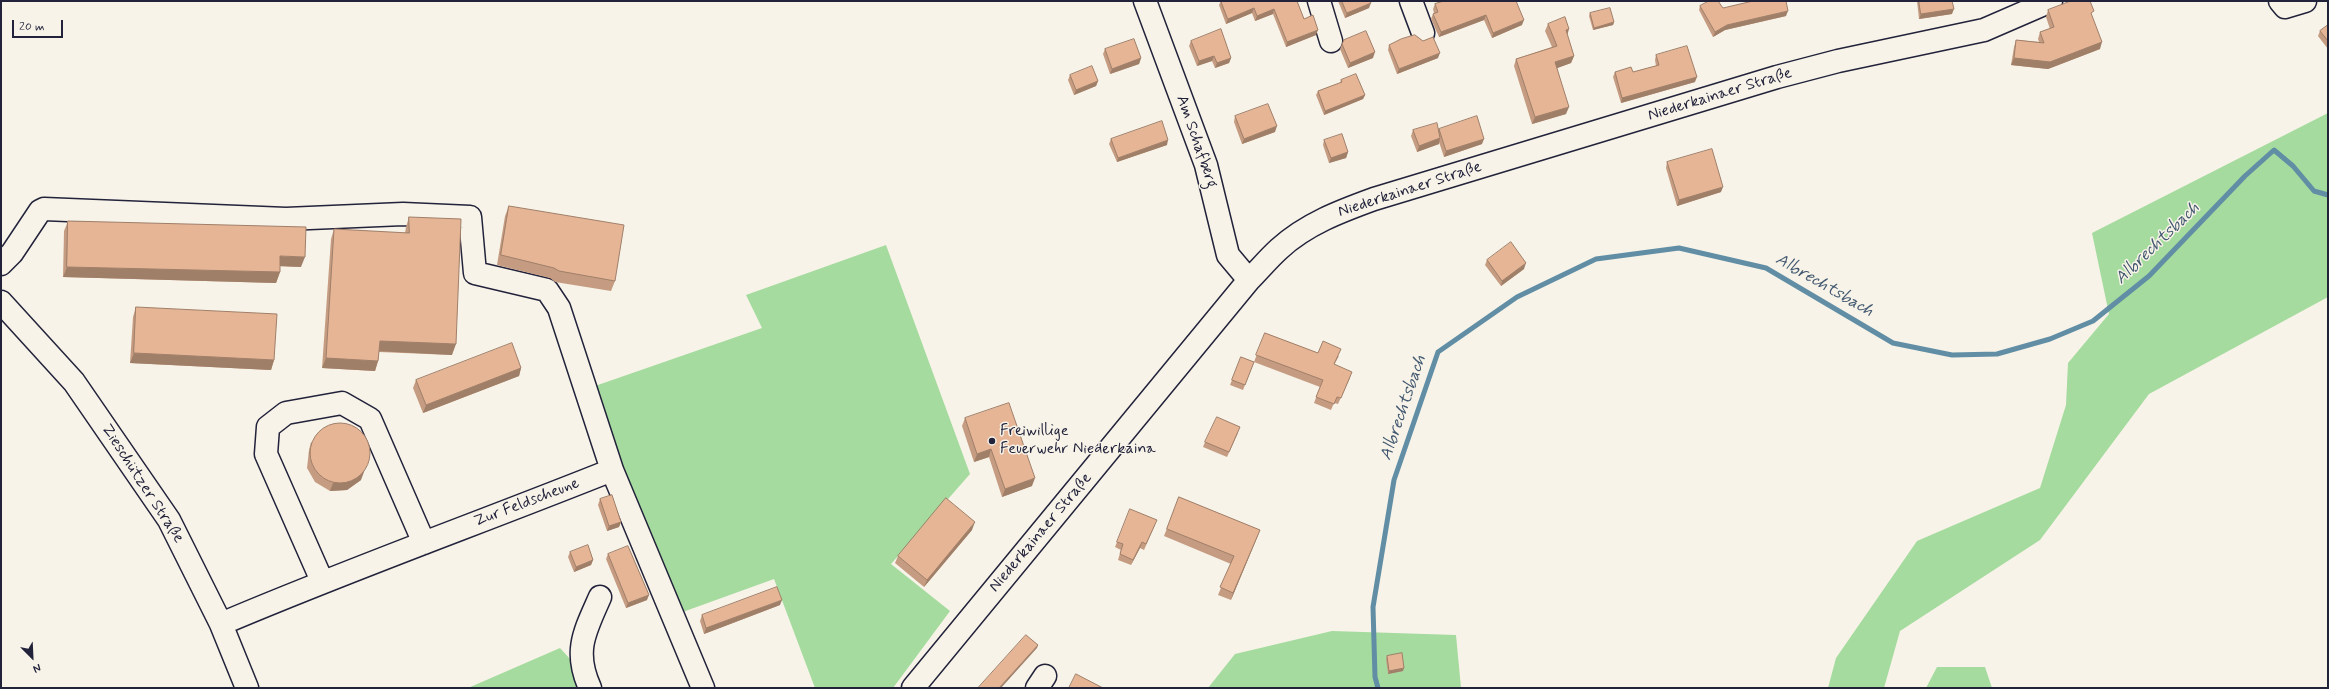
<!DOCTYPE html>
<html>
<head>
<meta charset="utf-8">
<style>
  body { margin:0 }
  #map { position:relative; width:2329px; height:689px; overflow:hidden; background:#f7f3e8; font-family:Mynerve,sans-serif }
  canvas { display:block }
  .frame { position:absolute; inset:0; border:2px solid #22223b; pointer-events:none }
  .north { position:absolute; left:12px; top:637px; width:40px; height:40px; -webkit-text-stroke:3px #f7f3e8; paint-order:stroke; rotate:156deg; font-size:11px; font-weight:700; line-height:16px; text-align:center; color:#22223b }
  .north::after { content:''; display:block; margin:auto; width:14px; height:18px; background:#22223b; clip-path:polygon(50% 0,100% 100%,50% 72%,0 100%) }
  .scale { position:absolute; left:12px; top:20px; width:51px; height:18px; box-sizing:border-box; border:2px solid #22223b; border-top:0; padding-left:5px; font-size:12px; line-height:14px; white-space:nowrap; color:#22223b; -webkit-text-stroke:3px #f7f3e8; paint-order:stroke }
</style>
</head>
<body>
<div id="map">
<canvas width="2329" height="689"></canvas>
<div class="frame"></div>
<div class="north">N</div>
<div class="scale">20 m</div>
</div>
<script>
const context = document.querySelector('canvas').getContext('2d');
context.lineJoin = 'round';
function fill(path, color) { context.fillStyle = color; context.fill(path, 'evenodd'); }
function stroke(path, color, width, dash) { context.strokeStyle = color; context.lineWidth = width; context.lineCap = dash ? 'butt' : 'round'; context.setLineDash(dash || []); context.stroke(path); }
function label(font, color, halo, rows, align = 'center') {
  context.font = font + ' Mynerve,sans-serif'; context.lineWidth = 3; context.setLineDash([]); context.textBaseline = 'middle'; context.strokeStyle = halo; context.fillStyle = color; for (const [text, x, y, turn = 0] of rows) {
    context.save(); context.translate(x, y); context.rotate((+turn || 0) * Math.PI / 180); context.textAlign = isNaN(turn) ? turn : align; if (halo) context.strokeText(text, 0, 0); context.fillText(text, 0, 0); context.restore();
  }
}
const green = new Path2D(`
  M2328 113V297L2149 394 2040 540 1900 631 1884 688H1828L1836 658 1917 541 2040 488 2066 405 2068 363 2109 314 2092 233Z
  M886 245 970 474 891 564 950 611 893 688H815L774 579 680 613 624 471 595 386 762 328 746 295Z
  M1332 631 1456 635 1461 688H1208L1235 654Z
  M560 648 582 672 588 688H468Z
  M1937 667H1985L1992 688H1926Z`);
const stream = new Path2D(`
  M1378 688 1375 677 1373 607 1394 480 1438 352 1517 297 1596 259 1679 248 1766 268 1893 343 1952 355 1997 354 2050 339 2093 321 2149 276 2245 176 2274 150 2293 166 2314 191 2328 195`);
const minor = new Path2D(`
  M1145 1 1206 165 1228 255 1249 280
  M1319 1 1331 41
  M1411 1 1423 33
  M2280 1 2285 7 2305 1
  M1 264 12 253 40 211 44 209 286 219 403 214 470 217 475 273 547 290 559 308 612 470
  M1 302 74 382 169 520 221 624 247 688
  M322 581 266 454 268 427 286 413 342 403 370 419 424 543
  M221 624C350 569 482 522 612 470L703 688
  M590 688C573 651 585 631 600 597
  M913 688 1249 280C1259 270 1268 259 1279 249 1306 224 1341 211 1374 199L1777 77 1838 61 1984 30 2051 1
  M1037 688 1045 676`);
const wall = new Path2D(`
  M1221 1H1297L1304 19 1316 35 1286 47 1273 14 1255 21 1252 13 1226 24 1219 5Z
  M1338 1H1370L1369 8 1345 18Z
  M1444 1 1522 25 1492 38 1484 20 1439 37 1431 19 1433 14 1434 13 1433 9 1435 4Z
  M1917 1H1952V14L1919 19Z
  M1700 6 1723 8 1786 16 1725 30 1713 37 1699 10Z
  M2048 10 2092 17 2100 49 2048 69 2011 65 2014 47 2016 40 2039 42 2038 39 2040 32 2050 29 2046 17Z
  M1590 13 1614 22 1613 25 1593 30 1589 16Z
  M1548 24 1567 34 1574 56 1571 63 1557 68 1566 114 1532 124 1514 66 1516 59 1552 47 1545 31Z
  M2328 25V49L2318 36 2320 31Z
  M1191 41 1231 58 1229 63 1215 68 1212 61 1197 66 1189 46Z
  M1342 44 1373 58 1348 68 1340 49Z
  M1389 45 1438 58 1397 74 1388 50Z
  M1105 49 1141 58 1139 64 1110 74 1103 54Z
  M1656 55 1695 82 1621 103 1613 77 1615 72H1633L1656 66 1655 60Z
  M1070 75 1098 81 1096 86 1074 95 1068 80Z
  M1341 80 1365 95 1363 99 1324 115 1316 95 1318 91 1340 83Z
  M1235 116 1275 132 1242 144 1234 122Z
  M1438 129 1482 144 1444 157 1439 142V144L1417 152 1411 136 1413 130Z
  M1111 139 1167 145 1117 162 1109 144Z
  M1324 140 1348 152 1346 158 1329 163 1323 145Z
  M1667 162 1721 192 1677 206 1666 168Z
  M509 206 615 281 611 291 555 282 550 278 497 265 505 216Z
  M409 217 452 355 379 352 378 361 375 371 322 368 331 239 334 229 405 233 406 227Z
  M68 221 301 267 280 266V272L276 283 63 277 64 231Z
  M1487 260 1524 269 1501 286 1485 265Z
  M136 307 274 360 271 370 130 363 133 317Z
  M1265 333 1318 353 1339 356 1334 365 1350 378 1338 404 1334 403 1331 410 1314 403 1320 387 1254 362Z
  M1241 357 1254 362 1243 390 1230 385Z
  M521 368 519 376 423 413 413 388 416 380Z
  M965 418 1032 486 1002 497 989 457 974 462 962 426Z
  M1238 433 1227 457 1203 447 1205 442Z
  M311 442 361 480 347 490 330 491 315 482 307 468 309 450Z
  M1179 497 1260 530 1231 600 1218 595 1231 564 1164 536Z
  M600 499 621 522 619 527 607 531 598 505Z
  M1155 525 1144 550 1140 548 1131 565 1118 560 1121 550 1115 547 1117 542Z
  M972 530 924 587 895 563 898 556Z
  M570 552 593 560 591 565 574 572 568 557Z
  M608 554 647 600 626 608 606 559Z
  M780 605 704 634 700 621 702 615Z
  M1387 656 1403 671 1388 674 1386 659Z`);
const shadedWall = new Path2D(`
  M1371 3 1369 8 1345 18 1347 13Z
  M1254 8 1252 13 1226 24 1228 19Z
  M1274 9 1273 14 1255 21 1257 16Z
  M1954 9 1952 14 1919 19 1921 14Z
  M1788 11 1786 16 1725 30 1713 37 1715 32 1727 25Z
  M1486 15 1484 20 1439 37 1441 32Z
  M1524 20 1522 25 1492 38 1493 33Z
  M1614 22 1613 25 1593 30 1594 28Z
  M1569 29 1567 36 1566 30Z
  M1318 30 1316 35 1286 47 1287 42Z
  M2102 42 2100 49 2048 69 2011 65 2014 58Z
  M1375 52 1373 58 1348 68 1350 63Z
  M1440 53 1438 58 1397 74 1399 69Z
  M1214 56 1212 61 1197 66 1199 61Z
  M1574 56 1571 63 1552 70 1555 62Z
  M1141 58 1139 64 1110 74 1112 69Z
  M1231 58 1229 63 1215 68 1217 63Z
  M1697 77 1695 82 1621 103 1622 98Z
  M1098 81 1096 86 1074 95 1076 90Z
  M1365 95 1363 99 1324 115 1325 111Z
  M1569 107 1566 114 1532 124 1535 117Z
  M1277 126 1275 132 1242 144 1244 139Z
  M1440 138 1439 144 1417 152 1419 146Z
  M1484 139 1482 144 1444 157 1446 151Z
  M1168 140 1167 145 1117 162 1118 158Z
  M1348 152 1346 158 1329 163 1331 158Z
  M1723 187 1721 192 1677 206 1679 200Z
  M280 256 305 257 301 267 276 266Z
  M1526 263 1524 269 1501 286 1502 281Z
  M67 267 280 272 276 283 63 277Z
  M380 341 456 344 452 355 376 351Z
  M134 353 274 360 271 370 130 363Z
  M326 358 378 361 375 371 322 368Z
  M521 368 519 376 423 413 426 405Z
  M991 449 989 457 974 462 977 454Z
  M370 456 361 480 347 490 330 491 333 483Z
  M1035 478 1032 486 1002 497 1005 489Z
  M621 522 619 527 607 531 609 526Z
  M975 522 972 530 924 587 927 580Z
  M1260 530 1257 538 1231 600 1233 593Z
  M1142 542 1140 548 1131 565 1133 560Z
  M593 560 591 565 574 572 576 567Z
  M649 595 647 600 626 608 628 603Z
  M782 600 780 605 704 634 706 628Z
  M1038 645 1037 648 1001 688H999Z
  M1404 668 1403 671 1388 674 1389 671Z`);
const building = new Path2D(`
  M1221 1H1297L1304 19 1313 15 1318 30 1287 42 1274 9 1257 16 1254 8 1228 19Z
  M1342 1H1370L1371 3 1347 13Z
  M1444 1H1516L1524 20 1493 33 1486 15 1441 32 1433 14 1438 12 1435 4Z
  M1709 1H1718L1723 8 1753 1H1786L1788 11 1727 25 1715 32 1700 6Z
  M1919 1H1952L1954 9 1921 14Z
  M2071 1H2090L2094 11 2091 13 2102 42 2050 62 2014 58 2016 40 2044 43 2040 32 2054 27 2048 10Z
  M1610 8 1614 22 1594 28 1590 13Z
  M1565 17 1569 29 1566 30 1574 56 1555 62 1569 107 1535 117 1516 59 1557 46 1548 24Z
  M2328 25V41L2320 31Z
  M1221 29 1231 58 1217 63 1214 56 1199 61 1191 41Z
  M1366 31 1375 52 1350 63 1342 44 1344 40Z
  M1415 35 1423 41 1433 37 1440 53 1399 69 1389 45 1401 39Z
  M1134 39 1141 58 1112 69 1105 49Z
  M1687 46 1697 77 1622 98 1615 72 1631 67 1633 72 1659 65 1656 55Z
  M1092 66 1098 81 1076 90 1070 75Z
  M1356 74 1365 95 1325 111 1318 91 1342 82 1341 80Z
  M1268 104 1277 126 1244 139 1235 116Z
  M1477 116 1484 139 1446 151 1439 129Z
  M1162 121 1168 140 1118 158 1111 139Z
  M1437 123 1440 138 1419 146 1413 130Z
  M1342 134 1348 152 1331 158 1324 140Z
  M1712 149 1723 187 1679 200 1667 162Z
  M509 206 624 225 615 281 559 271 554 268 501 255Z
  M409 217 461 219 456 344 380 341 378 361 326 358 334 229 409 233Z
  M68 221 306 227 305 257 280 256V272L67 267Z
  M1511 242 1526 263 1502 281 1487 260Z
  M136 307 277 314 274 360 134 353Z
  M1265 333 1318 353 1323 341 1341 349 1334 364 1352 372 1341 398 1337 397 1334 404 1316 397 1323 380 1256 355Z
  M512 343 521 368 426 405 416 380Z
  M1241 357 1254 362 1245 385 1232 380Z
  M1009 403 1035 478 1005 489 991 449 977 454 965 418Z
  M1217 417 1240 427 1229 452 1205 442Z
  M310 453a30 30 0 1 1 60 0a30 30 0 1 1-60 0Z
  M612 495 621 522 609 526 600 499Z
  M1179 497 1260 530 1233 593 1220 587 1234 556 1167 529Z
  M946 498 975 522 927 580 898 556Z
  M1130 509 1157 520 1146 544 1142 542 1133 560 1120 554 1123 544 1117 542Z
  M588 545 593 560 576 567 570 552Z
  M628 546 649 595 628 603 608 554Z
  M777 587 782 600 706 628 702 615Z
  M1026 635 1038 645 999 688H978Z
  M1402 653 1404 668 1389 671 1387 656Z
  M1076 674 1103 688H1069Z`);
const markers = [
  [992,441,4,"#22223b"]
];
const streetNames = [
  ["Niederkainaer Straße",1720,95,-17],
  ["Am Schafberg",1196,142,71],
  ["Niederkainaer Straße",1410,190,-18],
  ["Zieschützer Straße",142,484,57],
  ["Zur Feldscheune",527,503,-21],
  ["Niederkainaer Straße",1041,533,-50]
];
const poiNames = [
  ["Freiwillige",1000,432],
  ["Feuerwehr Niederkaina",1000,450]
];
const waterNames = [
  ["Albrechtsbach",2158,244,-44],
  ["Albrechtsbach",1824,286,30],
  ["Albrechtsbach",1404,408,-71]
];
fill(green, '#a5db9e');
stroke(stream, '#618ea5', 5);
stroke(minor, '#22223b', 25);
stroke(minor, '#f7f3e8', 22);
fill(wall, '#c59c81');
fill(shadedWall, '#a07f69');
fill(building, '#e5b596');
stroke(building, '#a07f69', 1);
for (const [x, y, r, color] of markers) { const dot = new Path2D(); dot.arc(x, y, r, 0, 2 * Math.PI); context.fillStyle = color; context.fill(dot); stroke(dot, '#f7f3e8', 1.5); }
label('16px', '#22223b', '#f7f3e8', streetNames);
label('16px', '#22223b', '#f7f3e8', poiNames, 'left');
label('italic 17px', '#425870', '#f7f3e8', waterNames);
</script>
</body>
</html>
